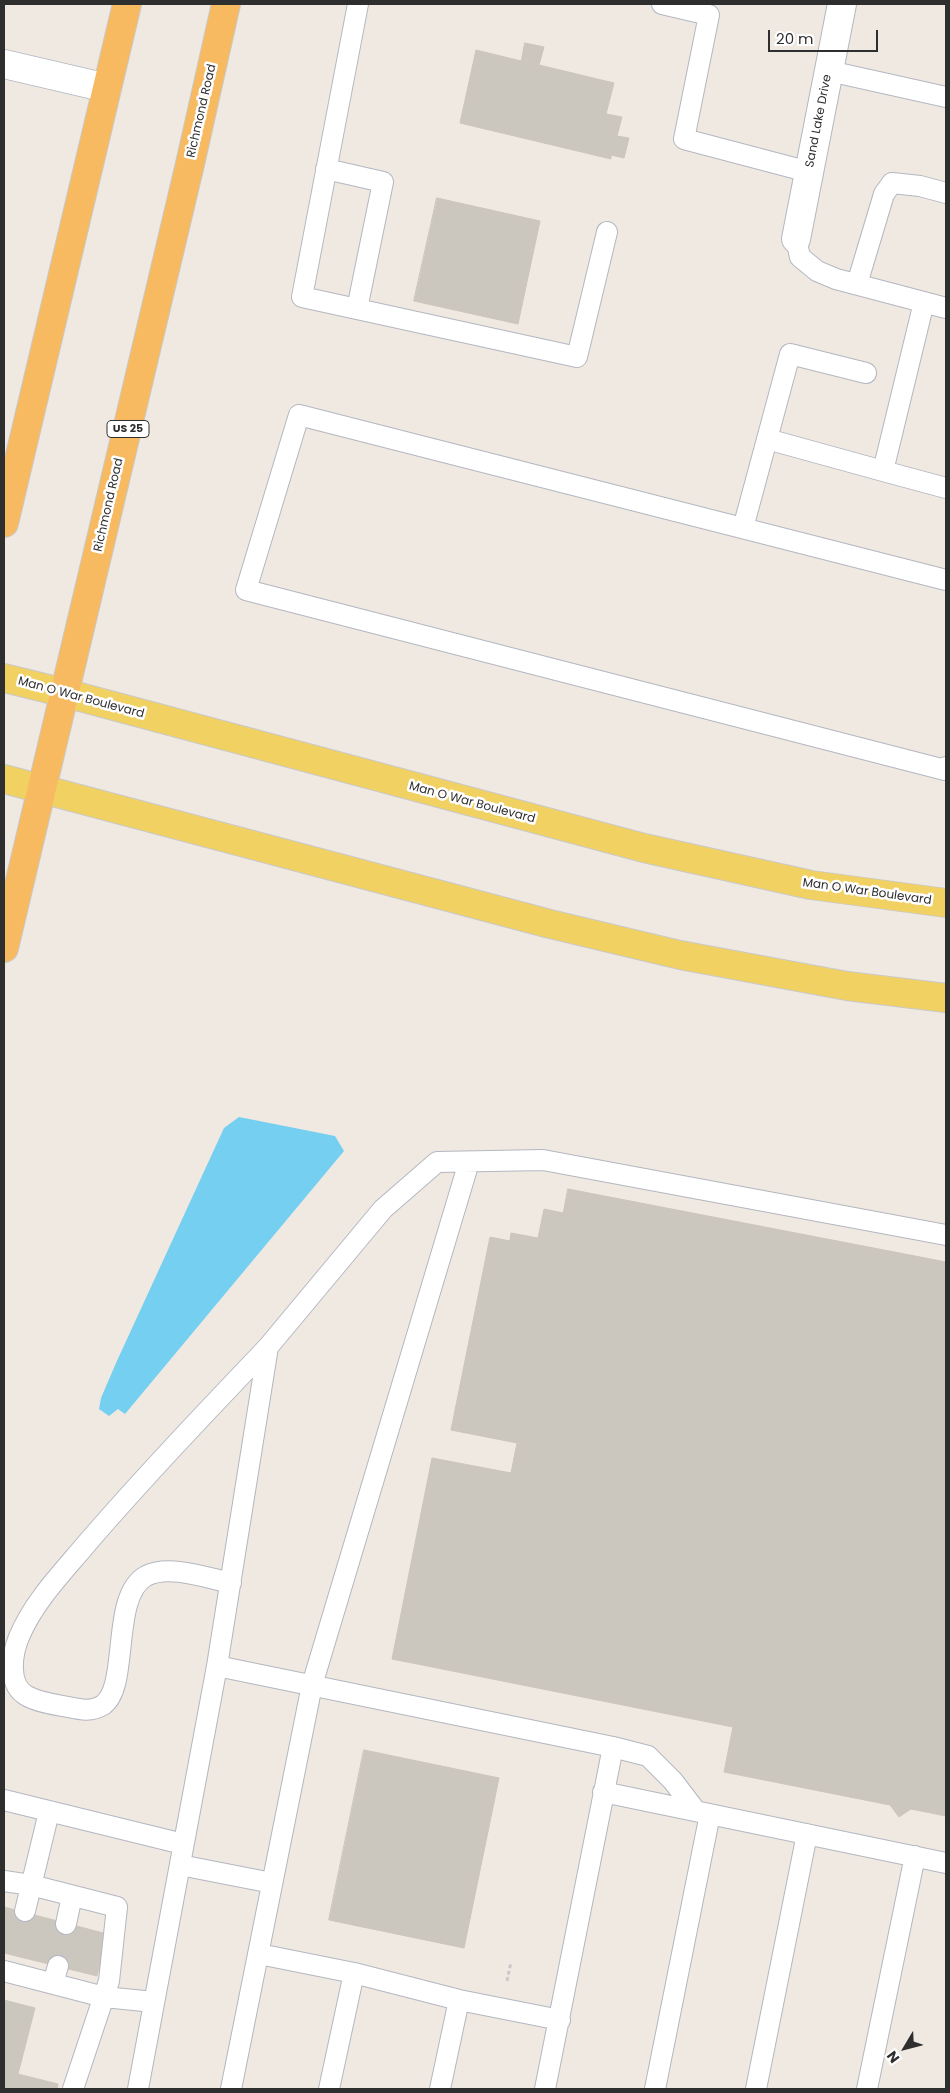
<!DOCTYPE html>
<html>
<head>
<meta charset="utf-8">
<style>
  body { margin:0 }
  #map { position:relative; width:950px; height:2093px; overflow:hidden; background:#efe9e1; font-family:Poppins,sans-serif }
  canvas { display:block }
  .frame { position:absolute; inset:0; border:5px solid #2e2e2e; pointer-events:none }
  .north { position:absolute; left:880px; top:2023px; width:50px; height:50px; -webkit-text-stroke:4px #fff; paint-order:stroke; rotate:233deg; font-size:14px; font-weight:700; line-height:20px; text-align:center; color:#2e2e2e }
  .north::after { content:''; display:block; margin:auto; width:18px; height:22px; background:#2e2e2e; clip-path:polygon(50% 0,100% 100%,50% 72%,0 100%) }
  .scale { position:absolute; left:768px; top:30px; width:110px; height:22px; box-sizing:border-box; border:2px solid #2e2e2e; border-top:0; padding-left:6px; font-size:15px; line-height:18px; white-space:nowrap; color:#2e2e2e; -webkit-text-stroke:4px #fff; paint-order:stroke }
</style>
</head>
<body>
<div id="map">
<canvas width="950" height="2093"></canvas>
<div class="frame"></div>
<div class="north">N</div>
<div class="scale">20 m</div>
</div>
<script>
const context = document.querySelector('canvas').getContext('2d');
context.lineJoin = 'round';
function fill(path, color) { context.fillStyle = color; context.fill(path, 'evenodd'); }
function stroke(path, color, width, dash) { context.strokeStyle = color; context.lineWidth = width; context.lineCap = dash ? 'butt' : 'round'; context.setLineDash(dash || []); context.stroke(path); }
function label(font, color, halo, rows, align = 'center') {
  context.font = font + ' Poppins,sans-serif'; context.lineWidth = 5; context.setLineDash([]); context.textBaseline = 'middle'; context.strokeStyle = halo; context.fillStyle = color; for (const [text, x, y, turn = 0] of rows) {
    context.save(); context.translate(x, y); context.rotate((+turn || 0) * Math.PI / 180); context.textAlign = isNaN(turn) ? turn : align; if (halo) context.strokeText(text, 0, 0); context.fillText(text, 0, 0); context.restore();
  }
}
const water = new Path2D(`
  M239 1117 335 1136 344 1151 125 1414 118 1409 109 1416 99 1409 101 1398 116 1363 224 1128Z`);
const building = new Path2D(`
  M525 43 544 47 539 65 614 83 606 114 622 117 617 136 629 138 624 158 611 155V159L460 123 476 50 521 61Z
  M437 198 540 221 518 324 414 301Z
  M568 1189 946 1262V1816L911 1809 899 1817 890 1805 724 1772 733 1727 392 1659 432 1458 511 1473 517 1443 451 1430 490 1237 510 1241 511 1233 538 1238 544 1209 563 1213Z
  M364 1750 499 1778 464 1948 329 1920Z
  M4 1907 107 1934 97 1976 4 1953Z
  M4 2000 35 2008 18 2074 58 2084 57 2089H4Z`);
const path = new Path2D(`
  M507 1981 511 1962`);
const service = new Path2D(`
  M358 4 302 297 577 357 607 232
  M662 4 709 15 684 139 809 172
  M829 71 946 97
  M326 169 383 182 357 309
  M796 239 800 257 817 271 836 279 946 308
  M857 284 884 194 892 183 920 186 946 193
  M924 302 883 471 946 488
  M767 439 883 471
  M743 528 790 354 866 373
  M946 580 299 415 246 590 945 770 946 767
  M231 1583C207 1578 169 1564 146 1576 110 1596 130 1686 103 1705 90 1713 78 1709 63 1706 51 1704 38 1702 27 1696 7 1685 12 1654 19 1637 34 1601 63 1572 88 1542 146 1475 207 1411 268 1347
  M217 1666 613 1747 648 1756 673 1781 695 1810
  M603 1792 946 1863
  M4 1800 183 1844
  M180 1865 272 1883
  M4 1881 31 1885 117 1907 109 1981 73 2089
  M25 1911 49 1812
  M66 1924 72 1896
  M259 1954 354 1973 459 2000 560 2020
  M4 1971 104 1997 154 2002
  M53 1983 58 1966
  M138 2089 217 1666 268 1347 383 1209 437 1162 543 1160 946 1235
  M231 2089 312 1685 469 1162
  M329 2089 354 1973
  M440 2089 459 2000
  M545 2089 613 1747
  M655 2089 710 1814
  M756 2089 807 1834
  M867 2089 915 1856`);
const minor = new Path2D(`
  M4 64 107 88
  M796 239 842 4`);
const primary = new Path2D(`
  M4 678 65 693 644 848 811 885 946 903
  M4 779 550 924 680 955 847 986 946 998`);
const trunk = new Path2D(`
  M4 523 127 4
  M4 948 190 164 226 4`);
const shields = [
  [128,429,42]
];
const shieldNames = [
  ["US 25",128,429]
];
const streetNames = [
  ["Richmond Road",202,111,-77],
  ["Sand Lake Drive",819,121,-79],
  ["Richmond Road",109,505,-77],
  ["Man O War Boulevard",81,698,15],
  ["Man O War Boulevard",472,803,15],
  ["Man O War Boulevard",867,892,8]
];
fill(water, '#75cff0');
fill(building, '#cbc7bf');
stroke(building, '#cbc5ba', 1);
stroke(service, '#b4b7c1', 22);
stroke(minor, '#b4b7c1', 30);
stroke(primary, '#c9c9c9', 30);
stroke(trunk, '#c9c9c9', 30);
stroke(path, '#c9c9c9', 3, [4, 2.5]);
stroke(service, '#fff', 20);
stroke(minor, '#fff', 28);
stroke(primary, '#f2d163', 28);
stroke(trunk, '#f8ba60', 28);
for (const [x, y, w] of shields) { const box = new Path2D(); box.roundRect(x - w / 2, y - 8.5, w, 17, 4); context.fillStyle = '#fff'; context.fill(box); stroke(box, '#2e2e2e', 1); }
label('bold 11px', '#2e2e2e', null, shieldNames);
label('12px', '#2e2e2e', '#fff', streetNames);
</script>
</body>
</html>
